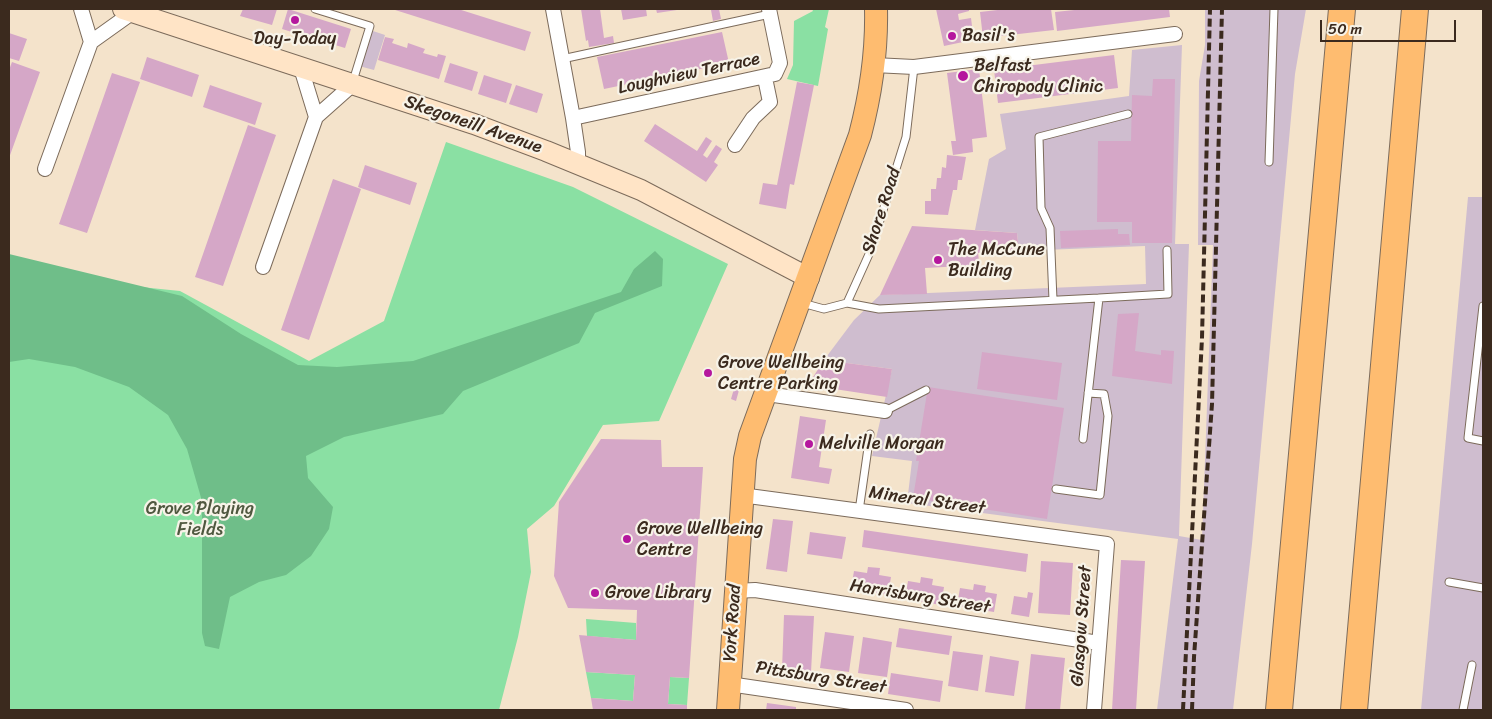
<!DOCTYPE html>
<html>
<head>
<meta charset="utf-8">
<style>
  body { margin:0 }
  #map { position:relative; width:1492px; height:719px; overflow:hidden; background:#f4e3cb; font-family:Sriracha,sans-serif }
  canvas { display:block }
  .frame { position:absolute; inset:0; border:10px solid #3b2a1e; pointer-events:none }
  .scale { position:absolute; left:1320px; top:20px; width:136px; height:22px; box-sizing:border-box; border:2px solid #3b2a1e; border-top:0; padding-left:6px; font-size:15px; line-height:18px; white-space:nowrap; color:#3b2a1e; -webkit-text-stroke:4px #f7f3e8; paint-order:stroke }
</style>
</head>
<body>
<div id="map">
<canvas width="1492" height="719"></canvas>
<div class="frame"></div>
<div class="scale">50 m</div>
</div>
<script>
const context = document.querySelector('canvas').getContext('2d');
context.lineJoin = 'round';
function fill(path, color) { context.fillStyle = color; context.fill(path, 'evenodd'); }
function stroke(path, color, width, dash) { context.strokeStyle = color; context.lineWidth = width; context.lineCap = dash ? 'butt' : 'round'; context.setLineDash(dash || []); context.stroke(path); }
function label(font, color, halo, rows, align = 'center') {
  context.font = font + ' Sriracha,sans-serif'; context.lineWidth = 4.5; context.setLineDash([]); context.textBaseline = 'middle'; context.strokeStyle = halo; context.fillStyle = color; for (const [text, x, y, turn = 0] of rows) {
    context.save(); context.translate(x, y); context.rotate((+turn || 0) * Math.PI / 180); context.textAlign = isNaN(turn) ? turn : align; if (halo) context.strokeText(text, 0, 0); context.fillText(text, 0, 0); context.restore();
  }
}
const industrial = new Path2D(`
  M1205 9H1306L1295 74 1252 544 1233 710H1157L1178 539 907 503 912 461 872 456 892 369 824 360 854 320 880 295 1146 284 1145 246 1019 251 1017 233 975 230 989 159 1006 149 1000 114 1129 96 1132 50 1182 45 1175 244H1189L1179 536 1202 540 1213 245H1198L1199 81 1205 45Z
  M370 30 385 35 374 70 359 66Z
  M1468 197H1483V710H1421Z`);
const green = new Path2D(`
  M812 9H829L825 27 828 29 818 86 787 79 793 65 794 21 813 11Z
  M446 142 573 187 728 264 659 421 603 425 554 506 527 529 531 572 518 637 499 710H9V257L102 283 180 291 309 361 384 321Z
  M586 619 636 623V640L587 636Z
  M586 672 635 675 633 701 591 698Z
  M670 677 689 678 687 705 668 704Z`);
const forest = new Path2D(`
  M655 251 663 259 662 286 595 313 579 343 463 391 443 414 344 437 306 456 308 478 333 507 329 529 311 556 286 575 259 582 230 597 219 649 205 646 202 633V501L187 449 168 415 129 387 75 367 29 359 9 362V254L182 296 241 334 298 365 337 367 413 361 621 292 634 269Z`);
const building = new Path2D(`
  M243 9H277L272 25 240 16Z
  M288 9 351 29 345 48 282 29Z
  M392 9H458L531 32 525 51Z
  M581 9H600L604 38 613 36 614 43 589 47 588 40 586 41Z
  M621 9H646L647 16 623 20Z
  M656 9H676L677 10 657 13Z
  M719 9 721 19 713 21 711 10Z
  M936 9H969V11L958 14 959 20 971 18 972 26 961 28 962 35 976 32 977 39 944 46Z
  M1006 9H1051L1054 30 983 38 980 12Z
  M1084 9H1169L1170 17 1057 31 1055 12Z
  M722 32 729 63 604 89 597 57Z
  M9 33 27 39 19 61 9 58Z
  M385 37 394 39 392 43 407 48 408 43 425 49 423 53 437 57 438 54 446 56 439 79 378 60Z
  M1114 55 1118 88 998 103 994 70Z
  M147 57 199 75 192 97 140 79Z
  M12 62 40 72 9 158V70Z
  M450 63 478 72 472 91 444 82Z
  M979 69 987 137 972 139 973 152 953 155 951 141H956L947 73Z
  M112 73 140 82 87 233 59 224Z
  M484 75 512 84 506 103 478 94Z
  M1153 79H1175L1172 243H1132V222H1097L1098 141H1131L1132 95 1152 96Z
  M797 82 814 85 794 185 790 184 786 209 759 204 763 183 777 185Z
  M210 85 262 103 255 125 203 107Z
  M516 85 543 94 537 113 509 104Z
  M655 124 697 151 706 137 712 141 703 155 707 158 716 145 722 149 714 162 718 165 706 182 644 141Z
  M248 125 276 135 223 286 195 277Z
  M947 155 966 157 962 180H958L957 190H953L948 215 925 214V201H931V189H936L937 178H941L942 167 946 168Z
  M365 165 417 183 410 205 358 187Z
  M333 179 361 189 309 340 281 330Z
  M912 226 1017 233 1019 251 978 253 980 269H963V266L925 268 927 294 880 295Z
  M1118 229V234H1129L1130 245 1061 248 1060 231Z
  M1139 313 1135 351 1161 355V350L1174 351 1172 384 1112 376 1118 314Z
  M982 352 1062 363 1057 400 977 389Z
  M824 360 892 369 887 397 808 385Z
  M736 382 741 383 736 401 731 399Z
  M928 387 1064 408 1047 519 913 498 919 461H916Z
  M800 416 826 420 819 467 832 469 829 484 791 478Z
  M601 439 661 440 662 467H703L689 678 670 677 668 704 687 705V710H593L591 698 633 701 635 675 586 672 579 635 636 640 637 610 568 608 554 576 559 502Z
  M773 519 793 521 787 572 766 569Z
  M864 530 1028 554 1026 572 862 547Z
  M810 532 846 537 842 559 807 554Z
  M1121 560 1145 561 1136 710H1112Z
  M1041 561 1073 563 1070 615 1038 613Z
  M868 567 880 568 879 575 891 577 888 595 851 589 854 571 867 573Z
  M921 577 933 579 932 585 944 587 941 605 905 599 908 581 920 583Z
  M974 584 986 586 985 592 997 594 994 612 957 606 960 588 973 590Z
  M1028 592 1033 593 1029 617 1011 614 1014 596 1027 598Z
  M784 615 814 616 811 672 782 670Z
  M899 628 952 636 949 655 896 647Z
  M825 632 854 636 849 672 820 668Z
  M863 637 892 642 887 677 858 673Z
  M953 651 983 655 978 691 948 686Z
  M1031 654 1065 658 1060 710H1025Z
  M990 656 1019 661 1014 696 985 692Z
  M891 673 943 681 940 702 888 694Z
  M767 703 796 707V710H766Z`);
const lane = new Path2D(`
  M315 9 370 26 353 81
  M562 59 770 14
  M1269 162 1274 9
  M1099 298 1168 294 1167 250
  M1053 300 1050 228 1041 208 1039 137 1128 114
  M802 303 824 309 847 303 870 252 906 137 914 67
  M847 303 879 309 1099 298 1083 439
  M1483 306 1468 438 1483 441
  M885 411 926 390
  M1056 489 1100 495 1108 416 1104 394 1088 393
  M859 511 870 434
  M1449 582 1483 588
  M1463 710 1472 665`);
const street = new Path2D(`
  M81 9 91 42
  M553 9 573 118 578 152V163
  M874 65 914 67 1175 34
  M301 68 316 117
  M573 118 775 74 780 63 769 9
  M735 145 753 118 770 102 765 78
  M45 169 91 42 133 12
  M263 267 316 117 352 85
  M767 394 885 411
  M741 495 1107 544 1094 710
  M735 591 755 590 1099 643
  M729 684 906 710`);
const secondary = new Path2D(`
  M123 9 474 124 546 151 641 190 809 278`);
const primary = new Path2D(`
  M728 710 745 459 750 436 860 135C871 93 877 52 876 9`);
const highway = new Path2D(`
  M1279 710 1342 9
  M1354 710 1415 9`);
const rail = new Path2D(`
  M1183 710 1202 338 1210 9
  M1192 710 1194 657 1212 404 1222 9`);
const markers = [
  [295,20,5,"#b5179e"],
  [952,36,5,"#b5179e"],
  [963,76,6,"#b5179e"],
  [938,260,5,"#b5179e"],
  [708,373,5,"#b5179e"],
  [809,444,5,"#b5179e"],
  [627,539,5,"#b5179e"],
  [595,593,5,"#b5179e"]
];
const poiNames = [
  ["Basil's",962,36],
  ["Day-Today",295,39,"center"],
  ["Belfast",974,66],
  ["Chiropody Clinic",974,87],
  ["The McCune",948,250],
  ["Building",948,271],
  ["Grove Wellbeing",718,363],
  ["Centre Parking",718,384],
  ["Melville Morgan",819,444],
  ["Grove Wellbeing",637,529],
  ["Centre",637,550],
  ["Grove Library",605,593]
];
const streetNames = [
  ["Loughview Terrace",689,74,-12],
  ["Skegoneill Avenue",473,125,19],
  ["Shore Road",882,211,-72],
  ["Mineral Street",927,501,8],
  ["Harrisburg Street",920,597,9],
  ["York Road",733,623,-86],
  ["Glasgow Street",1082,626,-86],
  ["Pittsburg Street",821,678,9]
];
const parkNames = [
  ["Grove Playing",200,509],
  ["Fields",200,530]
];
fill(industrial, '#cfbdcf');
fill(green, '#8ae0a3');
fill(forest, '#6fbe89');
fill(building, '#d5a7c7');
stroke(lane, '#7c6b5b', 9);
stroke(street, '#7c6b5b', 16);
stroke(secondary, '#7c6b5b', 22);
stroke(primary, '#7c6b5b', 24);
stroke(highway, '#7c6b5b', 28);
stroke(lane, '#fff', 7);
stroke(street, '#fff', 14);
stroke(secondary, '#ffe4c6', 20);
stroke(primary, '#febc70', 22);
stroke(highway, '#febc70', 26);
stroke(rail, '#3b2a1e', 4, [8, 4]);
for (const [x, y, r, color] of markers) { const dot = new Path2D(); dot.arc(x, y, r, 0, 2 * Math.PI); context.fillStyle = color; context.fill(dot); stroke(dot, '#f7f3e8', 2); }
label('18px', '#3b2a1e', '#f7f3e8', poiNames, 'left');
label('18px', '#3b2a1e', '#f7f3e8', streetNames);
label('18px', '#4f583f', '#f7f3e8', parkNames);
</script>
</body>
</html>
